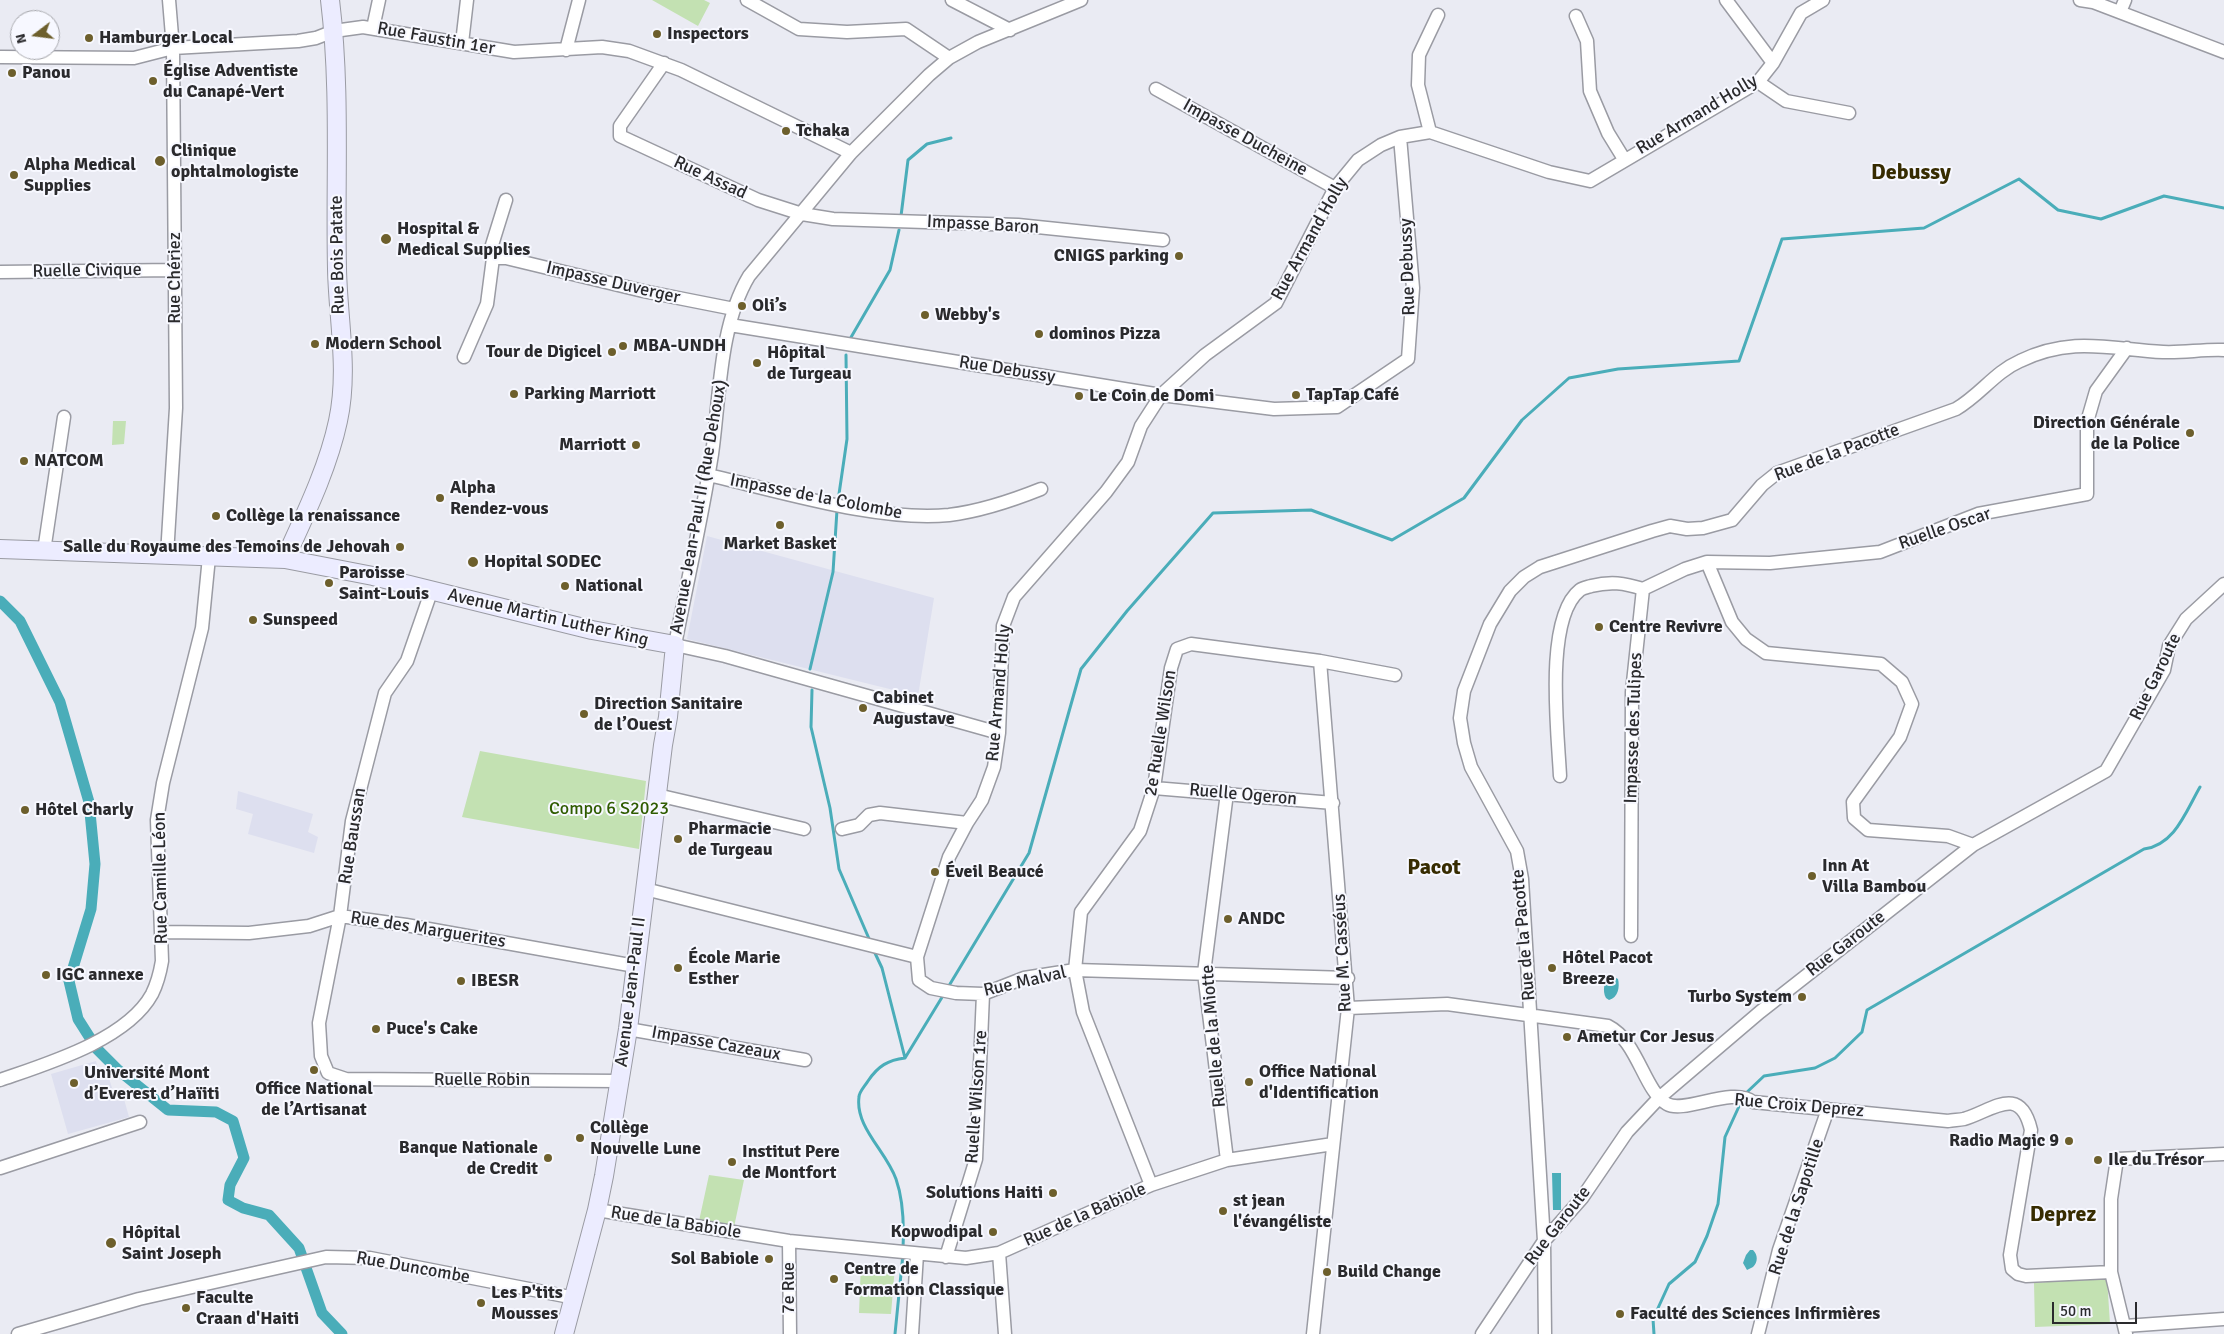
<!DOCTYPE html>
<html>
<head>
<meta charset="utf-8">
<style>
  body { margin:0 }
  #map { position:relative; width:2224px; height:1334px; overflow:hidden; background:#eaebf3; font-family:Signika,sans-serif }
  canvas { display:block }
  .north { position:absolute; left:10px; top:10px; width:50px; height:50px; box-sizing:border-box; background:#f7f8ff; border:1px solid #a5a6ab; border-radius:50%; rotate:255deg; font-size:14px; font-weight:700; line-height:20px; text-align:center; color:#2a2a2d }
  .north::after { content:''; display:block; margin:auto; width:18px; height:22px; background:#6d5f2c; clip-path:polygon(50% 0,100% 100%,50% 72%,0 100%) }
  .scale { position:absolute; left:2052px; top:1302px; width:85px; height:22px; box-sizing:border-box; border:2px solid #2a2a2d; border-top:0; padding-left:6px; font-size:15px; line-height:18px; white-space:nowrap; color:#2a2a2d; -webkit-text-stroke:4px #f7f8ff; paint-order:stroke }
</style>
</head>
<body>
<div id="map">
<canvas width="2224" height="1334"></canvas>
<div class="north">N</div>
<div class="scale">50 m</div>
</div>
<script>
const context = document.querySelector('canvas').getContext('2d');
context.lineJoin = 'round';
function fill(path, color) { context.fillStyle = color; context.fill(path, 'evenodd'); }
function stroke(path, color, width, dash) { context.strokeStyle = color; context.lineWidth = width; context.lineCap = dash ? 'butt' : 'round'; context.setLineDash(dash || []); context.stroke(path); }
function label(font, color, halo, rows, align = 'center') {
  context.font = font + ' Signika,sans-serif'; context.lineWidth = 4; context.setLineDash([]); context.textBaseline = 'middle'; context.strokeStyle = halo; context.fillStyle = color; for (const [text, x, y, turn = 0] of rows) {
    context.save(); context.translate(x, y); context.rotate((+turn || 0) * Math.PI / 180); context.textAlign = isNaN(turn) ? turn : align; if (halo) context.strokeText(text, 0, 0); context.fillText(text, 0, 0); context.restore();
  }
}
const built = new Path2D(`
  M707 536 934 598 918 696 687 639Z
  M238 791 313 814 308 832 318 837 314 853 248 834 253 814 236 809Z
  M96 1061 101 1080 109 1078 116 1101 124 1099 129 1117 68 1134 51 1074Z`);
const green = new Path2D(`
  M652 0H704L710 3 698 26Z
  M113 421H126L124 444 112 445Z
  M480 751 646 781 639 849 462 817Z
  M709 1175 744 1180 734 1227 699 1221Z
  M861 1264 895 1266 891 1314 859 1313Z
  M2107 1278 2110 1324 2035 1327 2034 1283Z`);
const water = new Path2D(`
  M1611 975 1618 979C1620 987 1618 998 1609 1000L1606 998C1602 991 1604 979 1611 975Z
  M1552 1173H1561V1210H1553Z
  M1750 1250H1753C1758 1255 1758 1262 1753 1267L1747 1270 1743 1263 1746 1255Z`);
const stream = new Path2D(`
  M901 216 908 160 927 144 951 138
  M850 339 890 270 899 230
  M838 501 847 439 846 355
  M810 669 833 572 837 510
  M812 690 811 727 830 808 839 869 870 941
  M874 951 882 968 905 1058
  M947 989 1029 853 1081 669 1127 611 1213 513 1311 510 1392 540 1464 498 1522 420 1569 378 1618 369 1739 361 1782 239 1924 228 2019 179 2058 210 2101 219 2164 196 2224 208
  M905 1058 944 994
  M1745 1094 1764 1076 1815 1068 1835 1058 1862 1032 1867 1010 2144 849C2175 845 2186 811 2200 787
  M903 1248C904 1227 903 1199 896 1179 886 1151 855 1127 859 1097 859 1092 865 1086 868 1081 878 1066 888 1060 905 1058
  M895 1334 903 1254
  M1654 1334 1653 1319 1669 1284 1695 1262 1707 1236 1718 1204 1725 1137 1741 1102`);
const canal = new Path2D(`
  M0 601 20 621 60 702 89 802 95 864 91 909 69 981 78 1019 97 1049 117 1069 168 1110 216 1112 233 1121 244 1158 230 1185 228 1200 243 1208 269 1215 299 1248 322 1313 342 1334`);
const street = new Path2D(`
  M747 0 799 29 847 32 906 29 949 58
  M952 0 1010 30
  M1726 0 1773 63
  M2080 0 2093 2 2224 52
  M2120 12 2125 0
  M1576 16 1587 41 1590 91 1608 133 1624 159
  M373 28 379 0
  M462 43 467 0
  M566 50 579 0
  M0 57 134 58 173 48 298 41 316 38 334 31 363 27 514 52 602 47 629 51 681 70 851 153
  M664 63 620 126V136L758 200 802 214 833 219 1018 225 1163 240
  M1758 82 1786 101 1849 113
  M1156 89 1335 188
  M1430 132 1418 85 1419 55 1438 15
  M493 258H506L643 291 734 309
  M0 272 175 270
  M730 325 1161 395 1274 409 1337 407 1408 359 1413 288 1400 137
  M464 357 487 304 493 258 492 245 506 200
  M708 475C780 491 877 522 949 515 982 511 1011 501 1041 489
  M44 551 64 417
  M167 555 176 408 173 48 169 0
  M1707 562 1732 622 1746 639 1766 653 1881 664 1902 682 1912 704 1900 737 1853 802 1854 818 1868 830 1948 836 1973 845
  M431 592 407 661 385 693 352 821 340 916 319 1023 321 1056 328 1073 346 1079 619 1081
  M999 733 725 656 675 645C687 582 702 518 712 454 720 397 719 326 749 276L851 153 929 75 949 58 978 42 1081 0
  M1560 776C1558 733 1544 618 1580 590 1583 588 1588 587 1591 586 1611 581 1624 583 1643 589
  M1154 788 1333 803
  M1227 793 1204 973 1227 1160
  M657 795 804 829
  M842 829 859 825 869 815 880 813 967 823
  M645 889 917 957 919 980 931 988 956 993 983 994 1024 978 1075 970 1348 978
  M161 932 249 933 309 926 340 916 406 925 635 966
  M1631 936 1632 692 1643 589 1685 569 1707 562 1770 563 1880 552 1978 514 2087 494V422L2096 391 2127 348
  M917 957 949 857 967 823 982 800 994 767 999 733 1003 626 1014 597 1106 492 1128 462 1141 426 1161 395 1205 355 1276 303 1335 188 1358 160 1381 145 1400 137 1430 132 1549 172 1590 181 1758 82 1773 63 1801 13 1823 0
  M1348 1008 1447 1004 1608 1026C1638 1041 1644 1091 1667 1104 1684 1114 1733 1086 1753 1102L1948 1121C1953 1120 1959 1120 1964 1119 1992 1111 2020 1083 2031 1130L2010 1255 2012 1269 2018 1274 2026 1276 2111 1272
  M628 1029 805 1060
  M0 1080C46 1064 127 1040 152 994 157 984 160 973 162 961L157 820 163 783 202 628 209 557
  M0 1168 140 1122
  M1151 1185 1083 1012 1075 970 1081 912 1140 831 1154 788 1171 668 1177 649 1191 644 1320 661 1395 675
  M597 1210 789 1241 966 1258 999 1253 1151 1185 1227 1160 1333 1144
  M789 1241 790 1334
  M999 1253 1005 1334
  M946 1257 976 1159 983 994
  M2125 1326 2224 1319
  M18 1334 139 1299 326 1257 370 1258 575 1298
  M912 1334 917 1254
  M1313 1334 1348 1008 1320 661
  M1482 1334 1544 1241 1582 1198 1627 1132 1659 1098 1760 1012 1973 845 2106 771 2164 670 2169 646 2186 619 2224 584
  M1545 1334 1544 1241 1522 879 1517 851 1471 767 1464 743 1460 718 1464 691 1490 624 1510 591 1524 577 1540 567 1652 531 1670 526 1687 529 1703 528 1732 520 1762 485 1777 473 1956 409C1980 395 1995 372 2020 361 2072 336 2109 349 2163 352 2184 353 2203 349 2224 350
  M1758 1334 1779 1250 1828 1109
  M2126 1334 2111 1272V1199L2117 1159 2224 1154`);
const secondary = new Path2D(`
  M0 549 285 559 373 576 592 630 675 645 668 717 663 745 628 1029 604 1176 597 1210 564 1334
  M285 559C305 515 328 468 338 421 349 371 338 319 337 269 335 179 341 90 330 0`);
const markers = [
  [657,34,5,"#6d5f2c"],
  [89,38,5,"#6d5f2c"],
  [12,73,5,"#6d5f2c"],
  [153,81,5,"#6d5f2c"],
  [786,131,5,"#6d5f2c"],
  [160,161,6,"#6d5f2c"],
  [14,175,5,"#6d5f2c"],
  [386,239,6,"#6d5f2c"],
  [1179,256,5,"#6d5f2c"],
  [742,306,5,"#6d5f2c"],
  [925,315,5,"#6d5f2c"],
  [1039,334,5,"#6d5f2c"],
  [315,344,5,"#6d5f2c"],
  [623,346,5,"#6d5f2c"],
  [612,352,5,"#6d5f2c"],
  [757,363,5,"#6d5f2c"],
  [514,394,5,"#6d5f2c"],
  [1296,395,5,"#6d5f2c"],
  [1079,396,5,"#6d5f2c"],
  [2190,433,5,"#6d5f2c"],
  [636,445,5,"#6d5f2c"],
  [24,461,5,"#6d5f2c"],
  [440,498,5,"#6d5f2c"],
  [216,516,5,"#6d5f2c"],
  [780,525,5,"#6d5f2c"],
  [400,547,5,"#6d5f2c"],
  [473,562,6,"#6d5f2c"],
  [329,583,5,"#6d5f2c"],
  [565,586,5,"#6d5f2c"],
  [253,620,5,"#6d5f2c"],
  [1599,627,5,"#6d5f2c"],
  [863,708,5,"#6d5f2c"],
  [584,714,5,"#6d5f2c"],
  [25,810,5,"#6d5f2c"],
  [678,839,5,"#6d5f2c"],
  [935,872,5,"#6d5f2c"],
  [1812,876,5,"#6d5f2c"],
  [1228,919,5,"#6d5f2c"],
  [678,968,5,"#6d5f2c"],
  [1552,968,5,"#6d5f2c"],
  [46,975,5,"#6d5f2c"],
  [461,981,5,"#6d5f2c"],
  [1802,997,5,"#6d5f2c"],
  [376,1029,5,"#6d5f2c"],
  [1567,1037,5,"#6d5f2c"],
  [314,1070,5,"#6d5f2c"],
  [1249,1082,5,"#6d5f2c"],
  [74,1083,5,"#6d5f2c"],
  [580,1138,5,"#6d5f2c"],
  [2069,1141,5,"#6d5f2c"],
  [548,1158,5,"#6d5f2c"],
  [2098,1160,5,"#6d5f2c"],
  [732,1162,5,"#6d5f2c"],
  [1053,1193,5,"#6d5f2c"],
  [1223,1211,5,"#6d5f2c"],
  [993,1232,5,"#6d5f2c"],
  [111,1243,6,"#6d5f2c"],
  [769,1259,5,"#6d5f2c"],
  [1327,1272,5,"#6d5f2c"],
  [834,1279,5,"#6d5f2c"],
  [481,1303,5,"#6d5f2c"],
  [186,1308,5,"#6d5f2c"],
  [1620,1314,5,"#6d5f2c"]
];
const poiNames = [
  ["Inspectors",667,34],
  ["Hamburger Local",99,38],
  ["Église Adventiste",163,71],
  ["du Canapé-Vert",163,92],
  ["Panou",22,73],
  ["Tchaka",796,131],
  ["Clinique",171,151],
  ["ophtalmologiste",171,172],
  ["Alpha Medical",24,165],
  ["Supplies",24,186],
  ["Hospital &",397,229],
  ["Medical Supplies",397,250],
  ["CNIGS parking",1169,256,"right"],
  ["Oli’s",752,306],
  ["Webby's",935,315],
  ["dominos Pizza",1049,334],
  ["Modern School",325,344],
  ["MBA-UNDH",633,346],
  ["Tour de Digicel",602,352,"right"],
  ["Hôpital",767,353],
  ["de Turgeau",767,374],
  ["Parking Marriott",524,394],
  ["TapTap Café",1306,395],
  ["Le Coin de Domi",1089,396],
  ["Direction Générale",2180,423,"right"],
  ["de la Police",2180,444,"right"],
  ["Marriott",626,445,"right"],
  ["NATCOM",34,461],
  ["Alpha",450,488],
  ["Rendez-vous",450,509],
  ["Collège la renaissance",226,516],
  ["Market Basket",780,544,"center"],
  ["Salle du Royaume des Temoins de Jehovah",390,547,"right"],
  ["Hopital SODEC",484,562],
  ["Paroisse",339,573],
  ["Saint-Louis",339,594],
  ["National",575,586],
  ["Sunspeed",263,620],
  ["Centre Revivre",1609,627],
  ["Cabinet",873,698],
  ["Augustave",873,719],
  ["Direction Sanitaire",594,704],
  ["de l’Ouest",594,725],
  ["Hôtel Charly",35,810],
  ["Pharmacie",688,829],
  ["de Turgeau",688,850],
  ["Inn At",1822,866],
  ["Villa Bambou",1822,887],
  ["Éveil Beaucé",945,872],
  ["ANDC",1238,919],
  ["École Marie",688,958],
  ["Esther",688,979],
  ["Hôtel Pacot",1562,958],
  ["Breeze",1562,979],
  ["IGC annexe",56,975],
  ["IBESR",471,981],
  ["Turbo System",1792,997,"right"],
  ["Puce's Cake",386,1029],
  ["Ametur Cor Jesus",1577,1037],
  ["Office National",1259,1072],
  ["d'Identification",1259,1093],
  ["Université Mont",84,1073],
  ["d’Everest d’Haïiti",84,1094],
  ["Office National",314,1089,"center"],
  ["de l’Artisanat",314,1110,"center"],
  ["Collège",590,1128],
  ["Nouvelle Lune",590,1149],
  ["Radio Magic 9",2059,1141,"right"],
  ["Banque Nationale",538,1148,"right"],
  ["de Credit",538,1169,"right"],
  ["Institut Pere",742,1152],
  ["de Montfort",742,1173],
  ["Ile du Trésor",2108,1160],
  ["Solutions Haiti",1043,1193,"right"],
  ["st jean",1233,1201],
  ["l'évangéliste",1233,1222],
  ["Kopwodipal",983,1232,"right"],
  ["Hôpital",122,1233],
  ["Saint Joseph",122,1254],
  ["Sol Babiole",759,1259,"right"],
  ["Centre de",844,1269],
  ["Formation Classique",844,1290],
  ["Build Change",1337,1272],
  ["Les P'tits",491,1293],
  ["Mousses",491,1314],
  ["Faculte",196,1298],
  ["Craan d'Haiti",196,1319],
  ["Faculté des Sciences Infirmières",1630,1314]
];
const streetNames = [
  ["Rue Faustin 1er",436,39,10],
  ["Rue Armand Holly",1697,115,-31],
  ["Impasse Ducheine",1245,138,29],
  ["Rue Assad",710,178,25],
  ["Impasse Baron",983,225,3],
  ["Rue Armand Holly",1310,239,-61],
  ["Rue Bois Patate",338,255,-91],
  ["Rue Debussy",1408,267,-92],
  ["Ruelle Civique",87,271,-1],
  ["Rue Chériez",175,278,-90],
  ["Impasse Duverger",613,283,13],
  ["Rue Debussy",1007,370,9],
  ["Rue de la Pacotte",1837,453,-21],
  ["Impasse de la Colombe",816,497,11],
  ["Avenue Jean-Paul II (Rue Dehoux)",699,507,-80],
  ["Ruelle Oscar",1945,529,-19],
  ["Avenue Martin Luther King",548,618,13],
  ["Rue Garoute",2156,677,-64],
  ["Rue Armand Holly",999,693,-85],
  ["Impasse des Tulipes",1634,728,-88],
  ["2e Ruelle Wilson",1161,733,-81],
  ["Ruelle Ogeron",1243,795,5],
  ["Rue Baussan",353,836,-81],
  ["Rue Camille Léon",161,878,-91],
  ["Rue des Marguerites",428,930,9],
  ["Rue de la Pacotte",1524,935,-95],
  ["Rue Garoute",1846,944,-38],
  ["Rue M. Casséus",1343,953,-93],
  ["Rue Malval",1025,982,-13],
  ["Avenue Jean-Paul II",631,992,-83],
  ["Ruelle de la Miotte",1214,1036,-95],
  ["Impasse Cazeaux",716,1044,10],
  ["Ruelle Robin",482,1080],
  ["Ruelle Wilson 1re",977,1097,-86],
  ["Rue Croix Deprez",1799,1106,5],
  ["Rue de la Sapotille",1797,1207,-72],
  ["Rue de la Babiole",1085,1215,-24],
  ["Rue de la Babiole",676,1223,9],
  ["Rue Garoute",1558,1226,-52],
  ["Rue Duncombe",413,1268,10],
  ["7e Rue",789,1288,-90]
];
const parkNames = [
  ["Compo 6 S2023",609,809]
];
const districtNames = [
  ["Debussy",1911,173],
  ["Pacot",1434,868],
  ["Deprez",2063,1215]
];
fill(built, '#dddfef');
fill(green, '#c3e1b2');
fill(water, '#4aadb9');
stroke(stream, '#4aadb9', 3);
stroke(canal, '#4aadb9', 11);
stroke(street, '#9a9ba3', 15);
stroke(secondary, '#9a9ba3', 20);
stroke(street, '#fff', 12);
stroke(secondary, '#ececff', 18);
for (const [x, y, r, color] of markers) { const dot = new Path2D(); dot.arc(x, y, r, 0, 2 * Math.PI); context.fillStyle = color; context.fill(dot); stroke(dot, '#f7f8ff', 2); }
label('bold 18px', '#2a2a2d', '#f7f8ff', poiNames, 'left');
label('18px', '#2a2a2d', '#f7f8ff', streetNames);
label('18px', '#2f5c00', '#f7f8ff', parkNames);
label('bold 22px', '#372c01', '#f7f8ff', districtNames);
</script>
</body>
</html>
